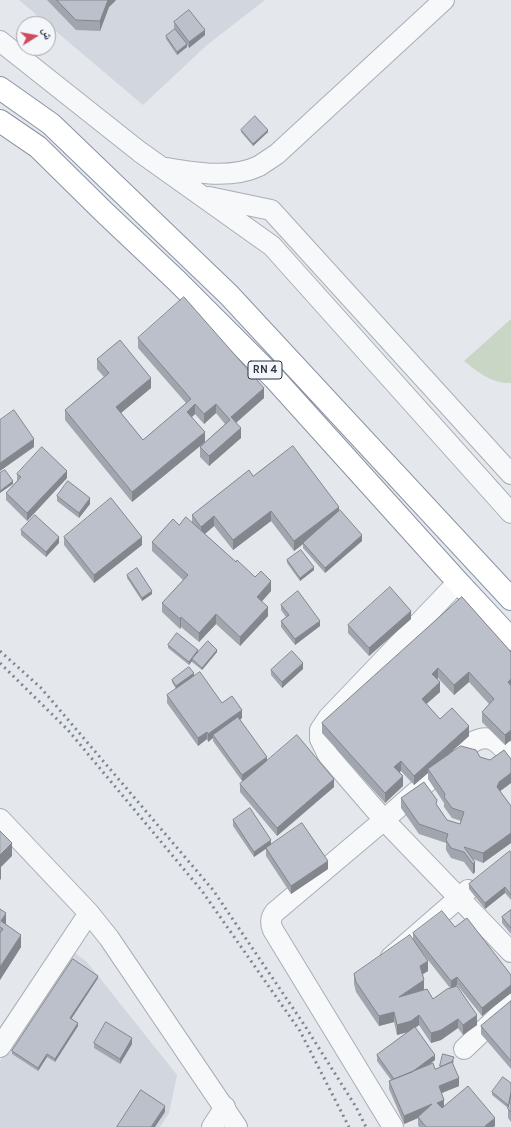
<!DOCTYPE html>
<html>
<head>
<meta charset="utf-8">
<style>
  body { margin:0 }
  #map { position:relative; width:511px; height:1127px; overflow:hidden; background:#e4e7ec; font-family:Karla,"Noto Naskh Arabic",sans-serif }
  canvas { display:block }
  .north { position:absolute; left:16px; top:16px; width:40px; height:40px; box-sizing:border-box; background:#f4f6f9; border:1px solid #a4a8b1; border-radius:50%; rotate:79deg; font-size:11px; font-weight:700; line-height:16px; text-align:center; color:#2b3445 }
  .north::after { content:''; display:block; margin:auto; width:14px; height:18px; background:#d1495b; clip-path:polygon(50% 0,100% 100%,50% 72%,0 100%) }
</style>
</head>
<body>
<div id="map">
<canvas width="511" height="1127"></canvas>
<div class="north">ش</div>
</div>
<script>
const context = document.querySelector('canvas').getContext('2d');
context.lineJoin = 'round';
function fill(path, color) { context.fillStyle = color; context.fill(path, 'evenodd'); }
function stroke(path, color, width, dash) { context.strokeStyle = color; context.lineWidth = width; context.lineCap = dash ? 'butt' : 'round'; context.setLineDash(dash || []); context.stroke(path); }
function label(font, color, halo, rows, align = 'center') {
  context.font = font + ' Karla,sans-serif'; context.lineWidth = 3.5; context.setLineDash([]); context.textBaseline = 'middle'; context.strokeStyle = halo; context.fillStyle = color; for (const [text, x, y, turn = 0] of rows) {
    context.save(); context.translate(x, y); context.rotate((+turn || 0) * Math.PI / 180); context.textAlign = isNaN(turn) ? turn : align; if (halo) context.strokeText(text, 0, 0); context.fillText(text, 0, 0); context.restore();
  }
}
const built = new Path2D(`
  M19 0H265L207 45 143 105Z
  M74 952 87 962 177 1075 169 1113 160 1127H0V1061Z`);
const green = new Path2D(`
  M511 319V383C492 384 478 372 464 361Z`);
const minor = new Path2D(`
  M0 41 140 152 272 246 511 513
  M167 168C196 173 232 179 259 166 265 162 271 158 277 154L444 0
  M209 197 271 210 511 474
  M458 582 328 718 320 730V739L328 755 384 820 511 952
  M0 819 89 913 109 938 237 1127
  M391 957 468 890
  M0 1047 89 913
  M464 1049 511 1004
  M212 1127 225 1107
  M393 1127 273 930C270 923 270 918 275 912L384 820 473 742C492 732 499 744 511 757`);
const highway = new Path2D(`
  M0 88 51 124 229 295 511 599
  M0 121 38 147 105 213 176 280 274 378 458 582 511 639`);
const rail = new Path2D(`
  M0 651 41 688 213 890 305 1026 356 1107 366 1127
  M0 663 68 730 202 891 300 1031 349 1127`);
const wall = new Path2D(`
  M47 0H116L109 7 100 31 76 30Z
  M174 22 205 35 189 48 186 43 187 47 177 55 166 39V36L175 29 174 28Z
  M241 130 268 132 253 146 241 132Z
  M138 338 264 398 236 423 241 438 209 466 200 457V447L225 424 216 413 204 424 195 414 192 417 205 442 132 502 65 420V410L104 377 97 369V359L151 388 121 413 143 440 186 403 138 348Z
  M17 474 67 478 27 521 6 500V493L17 481Z
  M253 476 339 512 362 541 325 573 303 548V544L294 551 271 521 233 550 214 526 205 534 236 562 255 577 271 591 262 601 268 616 240 646 216 624 199 642 181 627 180 629 162 612V603L183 580 152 551V542L192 522V515Z
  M57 496 90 504 79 518 57 501Z
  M21 530 59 543 46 557 21 535Z
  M64 537 142 545 94 583 64 545Z
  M287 560 314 570 300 581 287 563Z
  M127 575 152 594 142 601 127 578Z
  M462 597 511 652V740L505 745 482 722V712L489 704 469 682 454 695 438 678 437 679 440 692 426 704 440 719 469 736 449 754 480 757 490 760 511 759V783L500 791 511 806V843L483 863 473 859 475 872 473 874 464 862 451 858 446 850V843L419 834 401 808V798L437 805 447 820 460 824 461 821 452 818 444 807V803L428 779V773L414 785 401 771 399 772 403 786 385 803 322 733V723Z
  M281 605 320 626 295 645 281 627V621L286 617 281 610Z
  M411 619 369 656 348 633V625Z
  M168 645 198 652H217L202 670 192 662V661L189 665 168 648Z
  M303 669 282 688 271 675V670Z
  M194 676 176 689 172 682V680Z
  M167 695 222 703 242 718 240 720 267 761 334 787 277 836 240 792V784L253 772 242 781 213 741V738L208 742 207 739 198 746 167 703Z
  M233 820 271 844 328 869 291 894 266 856V849L254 857 233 826Z
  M511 853V900L505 893 485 909 469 889V884Z
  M0 909 6 925 21 947 0 980Z
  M511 910V934L502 923V917Z
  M455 927 511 975V993L482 1016 457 985 454 987 477 1025 463 1035 458 1028 441 1040 431 1043 419 1025 415 1028 435 1060 429 1064 435 1069 440 1067V1066L454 1060 453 1064 459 1086 442 1093 444 1106 495 1126 493 1127H419L418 1125V1118L404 1124 389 1089V1081L391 1080 377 1061V1055L408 1032 397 1035 394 1022 379 1026 356 992 354 984V974L413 940V933ZM421 951 450 988 433 999 423 990H424L423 974 428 971Z
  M98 978 71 1019 78 1026 55 1062 47 1057 38 1071 12 1054V1051Z
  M511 1001V1069L481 1034V1026Z
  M94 1043 132 1044 120 1064 94 1048Z
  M511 1083V1122L508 1118V1108L492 1095V1092Z`);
const shadedWall = new Path2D(`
  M108 0H116L109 7 100 31V21Z
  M205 30V35L189 48V42Z
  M187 44V47L177 55V52Z
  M268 130V132L253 146V144Z
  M151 378V388L116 417V407Z
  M264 388V398L231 427V417Z
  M195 404V414L187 421V412Z
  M216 404V413L204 424V414Z
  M241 428V438L209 466V456Z
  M205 432V442L132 502V492Z
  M34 439V447L0 471V463Z
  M67 471V478L27 521V513Z
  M13 481V484L0 493V491Z
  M90 498V504L79 518V513Z
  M339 507V517L303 543V544L294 551V541Z
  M271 511V521L233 550V540Z
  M214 516V526L201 537V527Z
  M362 535V541L325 573V568Z
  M59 537V543L46 557V552Z
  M142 537V545L94 583V575Z
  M314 567V570L300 581V578Z
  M271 581V591L257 607V597Z
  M152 591V594L142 601V598Z
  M268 607V616L240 646V637Z
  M411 611V619L369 656V648Z
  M216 614V624L199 642V633Z
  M181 617V627L180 629V619Z
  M320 621V626L295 645V639Z
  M198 650V653L192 659V661L189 665V662Z
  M217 650V652L202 670V668Z
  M303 663V669L282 688V682Z
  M438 668V678L432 683V674Z
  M469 672V682L454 695V685Z
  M194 673V676L176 689V686Z
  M511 679V689L508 682Z
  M440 682V692L422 708V699Z
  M242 710V718L215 737 213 735V738L208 742V734Z
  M469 726V736L430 771 428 769V773L414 785V776Z
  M511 730V740L505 745V735Z
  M207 732V739L198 746V738Z
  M267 757V763L242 781V775Z
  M401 761V771L394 776V767Z
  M511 773V783L499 792 497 787 499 782Z
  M403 776V786L385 803V793Z
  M334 779V787L277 836V828Z
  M511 833V843L483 863V853Z
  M271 840V845L254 857V852Z
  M12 843V856L1 867V879L0 880V855Z
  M328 861V869L291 894V886Z
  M475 862V872L473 874V864Z
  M505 887V893L485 909V903Z
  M6 913V926L3 929 1 921Z
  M21 935V947L0 980V967Z
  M428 961V971L420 976V966Z
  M98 976V978L70 1021V1018Z
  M457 977V985L451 989V981Z
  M424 980V990L399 1007V997Z
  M511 985V993L482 1016V1008Z
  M394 1012V1022L379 1026V1016Z
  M419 1015V1025L411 1031 397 1035V1025Z
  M477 1015V1025L463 1035V1025Z
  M458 1019V1028L441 1040 431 1043V1033Z
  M78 1023V1026L55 1062V1059Z
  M132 1038V1044L120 1064V1059Z
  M47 1054V1057L38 1071V1068Z
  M435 1055V1060L405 1083 396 1081Z
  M459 1078V1086L439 1094V1086Z
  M444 1100V1107L437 1110V1103Z
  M432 1104 418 1117V1118L404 1124V1116Z
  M165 1106V1112L155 1127H151Z
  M495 1118V1126L493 1127H485V1126Z`);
const building = new Path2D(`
  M57 0H108L100 21 76 20Z
  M189 10 205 30 189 42 174 22Z
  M175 29 187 44 177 52 166 36Z
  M255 116 268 130 253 144 241 130Z
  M184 297 264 388 231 417 241 428 209 456 200 447 230 420 216 404 204 414 195 404 187 412 205 432 132 492 65 410 109 373 97 359 120 340 151 378 116 407 143 440 191 399 138 338Z
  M14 410 34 439 0 463V420Z
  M293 446 339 507 294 541 271 511 233 540 214 516 201 527 192 515 249 470 253 476Z
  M42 447 67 471 27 513 6 493 21 477 17 474Z
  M5 470 13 481 0 491V473Z
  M68 481 90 498 79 513 57 496Z
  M111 498 142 537 94 575 64 537Z
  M340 510 362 535 325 568 303 543Z
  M35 515 59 537 46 552 21 530Z
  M186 517 236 562 237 560 255 577 261 571 271 581 257 597 268 607 240 637 216 614 199 633 181 617 180 619 162 603 188 575 152 542 173 519 179 525Z
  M301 550 314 567 300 578 287 560Z
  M137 568 152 591 142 598 127 575Z
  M390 587 411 611 369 648 348 625Z
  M298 591 320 621 295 639 281 621 289 615 281 605Z
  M462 597 511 652V679L508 682 511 686V730L505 735 482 712 494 699 469 672 454 685 438 668 432 674 440 682 422 699 440 719 452 708 469 726 414 776 401 761 394 767 403 776 385 793 322 723Z
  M177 633 198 650 189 662 168 645Z
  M208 641 217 650 202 668 192 659Z
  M292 651 303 663 282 682 271 670Z
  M189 667 194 673 176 686 172 680Z
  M200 672 222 703 232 696 242 710 208 734 207 732 198 738 167 695Z
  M238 717 267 757 242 775 213 735Z
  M297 735 334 779 277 828 240 784Z
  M461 746 476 750 480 757 490 760 504 750 511 759V773L499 782 497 787 511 806V833L483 853 464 847 475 862 473 864 464 852 451 848 446 840 448 834 419 824 401 798 424 782 437 800 436 804 447 820 460 824 464 812 452 808 444 797 445 794 428 769Z
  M250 808 271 840 254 852 233 820Z
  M302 823 328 861 291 886 266 848Z
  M0 831 12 843 0 855Z
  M510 851 511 853V895L505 887 485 903 469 884Z
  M0 909 6 913 1 921 21 935 0 967V933L3 929 0 927Z
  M511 910V928L502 917Z
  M442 911 455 927 467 918 511 975V985L482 1008 457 977 451 981 413 933Z
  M410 935 428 961 420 966 424 980 399 997 427 989 433 999 447 989 457 986 477 1015 463 1025 458 1019 441 1030 431 1033 419 1015 411 1021 397 1025 394 1012 379 1016 356 982 354 974Z
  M73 959 98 976 70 1018 78 1023 55 1059 47 1054 38 1068 12 1051Z
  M511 1001V1061L481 1026Z
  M106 1022 132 1038 120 1059 94 1043Z
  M415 1027 435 1055 412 1072 394 1079 377 1055Z
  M443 1054 454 1057 452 1062 442 1066H440Z
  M452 1062 459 1078 439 1086 444 1100 437 1103 442 1108 468 1086 495 1118 485 1126 486 1127H426L418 1117 432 1104 404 1116 389 1081 433 1063 435 1069Z
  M503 1077 511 1083V1093L509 1104 508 1105 492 1092Z
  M141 1090 165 1106 151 1127H117Z
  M511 1093V1112L508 1109Z`);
const shields = [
  [265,370,34]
];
const shieldNames = [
  ["RN 4",265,370]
];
fill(built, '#d2d6de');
fill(green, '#c9d6c5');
stroke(minor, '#a9aeb7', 22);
stroke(highway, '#8b94a3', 24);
stroke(minor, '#f7f8fa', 20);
stroke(highway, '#fff', 22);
stroke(rail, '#7d8696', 3, [2, 4]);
fill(wall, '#a1a5ae');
fill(shadedWall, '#83868d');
fill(building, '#bbc0ca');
stroke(building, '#83868d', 1);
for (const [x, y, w] of shields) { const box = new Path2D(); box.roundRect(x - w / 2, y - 9, w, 18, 3); context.fillStyle = '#f4f6f9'; context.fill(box); stroke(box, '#2b3445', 1); }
label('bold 11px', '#2b3445', null, shieldNames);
</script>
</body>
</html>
